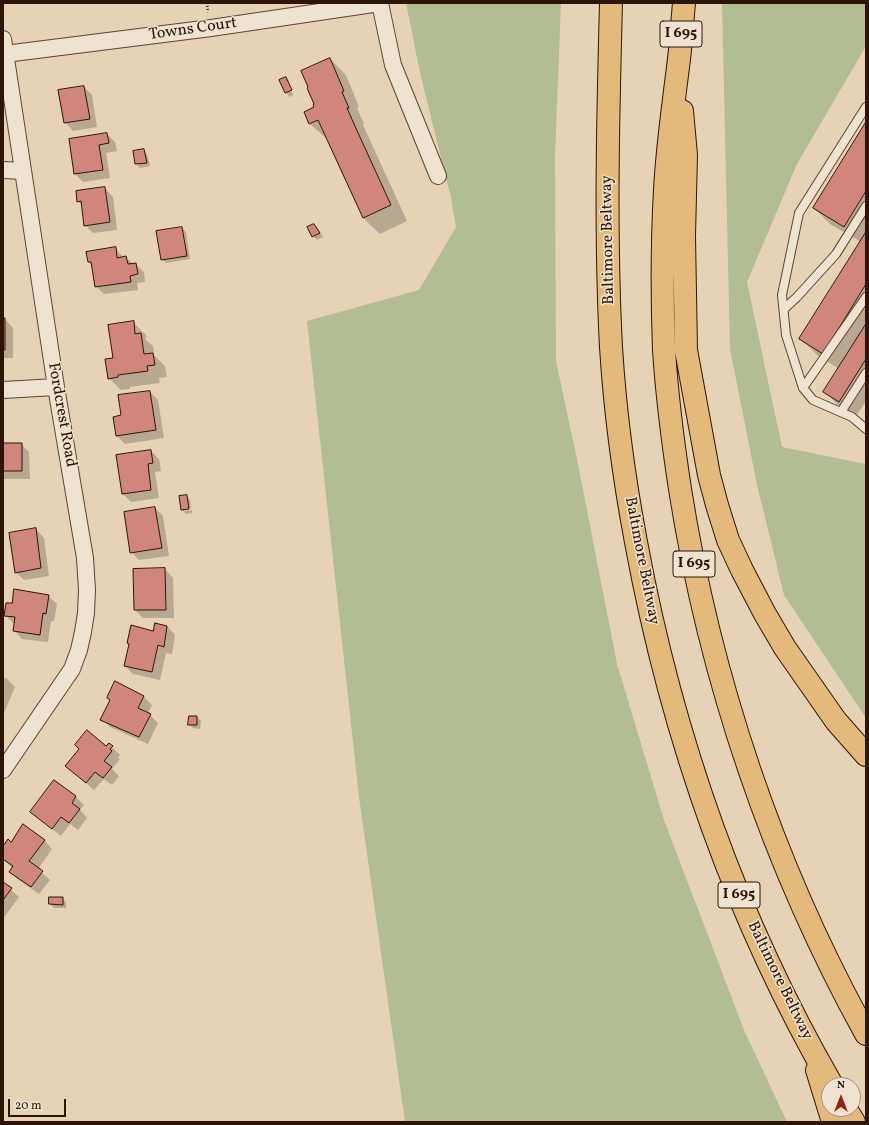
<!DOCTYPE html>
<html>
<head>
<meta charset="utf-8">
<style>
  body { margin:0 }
  #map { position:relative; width:869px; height:1125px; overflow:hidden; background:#e6d3b6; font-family:Vollkorn,serif }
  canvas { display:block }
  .frame { position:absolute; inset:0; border:4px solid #2c1505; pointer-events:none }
  .north { position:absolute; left:821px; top:1077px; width:40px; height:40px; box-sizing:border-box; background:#efe2d0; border:1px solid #a1907f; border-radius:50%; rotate:0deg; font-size:11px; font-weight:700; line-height:16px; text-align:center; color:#2c1505 }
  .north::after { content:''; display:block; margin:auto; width:14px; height:18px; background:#8f2418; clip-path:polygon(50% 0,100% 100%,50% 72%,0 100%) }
  .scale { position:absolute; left:8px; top:1099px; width:58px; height:18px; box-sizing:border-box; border:2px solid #2c1505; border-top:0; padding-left:5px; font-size:12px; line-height:14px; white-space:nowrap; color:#2c1505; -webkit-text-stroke:3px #efe2d0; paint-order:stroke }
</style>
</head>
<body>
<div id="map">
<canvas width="869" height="1125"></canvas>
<div class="frame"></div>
<div class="north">N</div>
<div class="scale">20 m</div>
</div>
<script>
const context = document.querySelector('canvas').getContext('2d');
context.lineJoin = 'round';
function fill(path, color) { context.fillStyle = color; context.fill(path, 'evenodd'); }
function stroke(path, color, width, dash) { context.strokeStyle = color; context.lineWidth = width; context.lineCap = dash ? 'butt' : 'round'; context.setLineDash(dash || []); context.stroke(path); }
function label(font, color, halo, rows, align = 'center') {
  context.font = font + ' Vollkorn,serif'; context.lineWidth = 3; context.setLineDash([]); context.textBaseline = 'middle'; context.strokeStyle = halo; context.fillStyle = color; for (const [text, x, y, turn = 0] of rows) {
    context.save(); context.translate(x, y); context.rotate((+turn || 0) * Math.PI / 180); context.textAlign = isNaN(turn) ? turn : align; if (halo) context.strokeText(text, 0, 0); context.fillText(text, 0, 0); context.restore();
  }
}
const green = new Path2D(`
  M406 3H561L555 156 556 361 577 459 617 664 664 820 744 1030 787 1122H405L359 797 307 321 419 290 456 227 451 198 420 73Z
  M722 3H866V46L797 164 747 282 782 447 866 464V718L784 595 757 485 730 349Z`);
const shadow = new Path2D(`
  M330 59 346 75 359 107 357 108 364 124 363 125 407 221 380 234 363 218 327 139 310 124 305 112 316 108Z
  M285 78 289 81H287L293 95 290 97 286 93 280 80Z
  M84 87 92 95 97 127 73 131 65 122Z
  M866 124V401L855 418 841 408 825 392 839 369 817 355 801 339 861 242 830 224 814 208Z
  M107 134 115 142 117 151 106 153 110 178 83 182 75 174Z
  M143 150 147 154 150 166 140 168 136 164 134 151Z
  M105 188 113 197 117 230 93 233 85 225 83 206 78 201Z
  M314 225 318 229 323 237 317 240 313 236Z
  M182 228 186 232 190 259 166 263 162 259Z
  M115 248 124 258 126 257 133 264H135L144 272 145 282 137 283 138 290 104 294 96 286 92 265 89 262Z
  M3 319H5L13 328V358H3Z
  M133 322 146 335V340L153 346 154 355 165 366 167 377 159 378 160 383 130 387V389L121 390 109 378 114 359Z
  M150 392 158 400 164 438 125 444 117 436Z
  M3 444H21L29 452 30 479H3Z
  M151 451 159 459 161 471 155 472 159 498 131 502 123 494 118 456Z
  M186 496 190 500 191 508 184 509V511L192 510V513L186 514 182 510Z
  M155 508 163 516 169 556 139 560 131 552Z
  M36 529 44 538 49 576 24 580 16 572Z
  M165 569 173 578 174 618H143L135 610Z
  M48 596 57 604 54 621H51L48 642 22 639 14 630 15 624 13 623 5 615 12 604Z
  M167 626 175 635 172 654 166 653 160 680 133 674 125 666 130 645 128 643Z
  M3 677 7 679 15 687 3 715Z
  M116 683 144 697 152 705 148 713 158 723 148 744 110 727 102 719 111 700Z
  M197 717 201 721 200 729 193 728 189 724Z
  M109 744 120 755 118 758 120 759 112 769 119 776 112 785 104 779 94 790 66 766 106 747Z
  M55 781 76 797 84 805 80 810 87 818 78 830 70 824 61 836 40 820 32 812Z
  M44 840 52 849 38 869 50 880 39 894 19 880 10 872 13 868 3 860V847L11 843Z
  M3 883 19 897 3 919Z
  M62 898 66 902V908H54L50 904Z`);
const building = new Path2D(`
  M330 58 344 91 342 92 349 108H347L354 124 391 205 363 218 318 120 309 124 304 112 314 107 313 105 314 104 307 88 308 87 301 71Z
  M286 77 292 90 285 93 279 80Z
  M84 86 90 119 64 123 58 90Z
  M866 122V191L844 227 813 208Z
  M107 133 109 143 99 145 103 170 74 174 69 139Z
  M144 149 147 163 135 164 133 151Z
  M105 187 110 222 84 226 81 201 77 202 76 191Z
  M314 224 320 233 312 237 307 227Z
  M182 227 187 256 161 260 156 231Z
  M866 232V284L823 354 799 339Z
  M116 247 117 258 126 256 128 264 136 263 138 274 130 276 131 282 95 287 91 262H88L86 252Z
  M3 318H5V350H3Z
  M134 321 135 334 141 333 144 354 153 353 155 365 147 366 148 371 118 375V377L108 379 105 359 113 358 108 325Z
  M866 324V359L839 402 823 392Z
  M150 391 156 430 116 436 113 417 121 415 118 395Z
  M3 443H22V471H3Z
  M151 450 153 463 148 464 151 490 122 494 116 455Z
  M187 495 189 509 181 510 179 496Z
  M155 507 162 548 130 553 124 512Z
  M36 528 41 568 15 573 9 533Z
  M165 568 166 610H134L133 569Z
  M14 589 49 595 46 614 43 613 40 635 13 631 15 617 4 616 6 603H12Z
  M155 623 167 626 164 647 158 645 152 672 124 666 129 644 127 643 131 625 153 631Z
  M115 681 144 696 138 708 151 714 139 737 100 720 110 700 107 698Z
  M189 716H197V725H188Z
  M87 730 106 746 109 743 113 746 110 749 112 751 104 761 112 767 103 778 95 772 86 783 65 766 79 749 75 745Z
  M54 780 76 796 72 803 80 809 69 823 61 817 52 829 30 812Z
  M23 824 45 840 29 861 43 871 31 887 9 872 13 866 3 859V846L8 839 11 842Z
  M3 882 12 888 3 900Z
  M49 897H63V905L49 904Z`);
const path = new Path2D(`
  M207 3 208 12`);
const lane = new Path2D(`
  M866 107 799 213 782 295 786 335 803 388 813 400 852 417 866 429
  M784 309 797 297 836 254 866 206
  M803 388 866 297
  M841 412 866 373`);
const street = new Path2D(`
  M380 3 393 65 438 176
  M3 39 56 387 85 558 87 590 86 613 83 632 79 650 72 669 3 770
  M5 54 211 28 380 3
  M3 170 23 171
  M3 390 56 387`);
const highway = new Path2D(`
  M611 3C608 117 605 232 611 347 615 412 624 478 636 542 671 732 735 917 832 1085
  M684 3C682 24 681 46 678 67 673 108 667 149 665 190 662 243 662 297 664 350 667 397 673 443 680 489 710 679 773 866 866 1034
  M682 111 686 155 684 236 686 350 709 475 717 505 728 540 742 570 765 614 785 648 836 721 866 755
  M817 1070 833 1122
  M846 1109 854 1122`);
const shields = [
  [681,34,42],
  [694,564,42],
  [739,895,42]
];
const shieldNames = [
  ["I 695",681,34],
  ["I 695",694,564],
  ["I 695",739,895]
];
const streetNames = [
  ["Towns Court",193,30,-8],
  ["Baltimore Beltway",609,240,-91],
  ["Fordcrest Road",61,415,80],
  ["Baltimore Beltway",641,561,79],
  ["Baltimore Beltway",779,981,64]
];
fill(green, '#b2bd91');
fill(shadow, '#0003');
fill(building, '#d1867b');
stroke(building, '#2c1505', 1);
stroke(lane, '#5a4431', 10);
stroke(street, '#5a4431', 18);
stroke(highway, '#2c1505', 24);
stroke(path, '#2c1505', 2.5, [1, 2]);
stroke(lane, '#efe2d0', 8);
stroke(street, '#efe2d0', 16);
stroke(highway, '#e3ba7b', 22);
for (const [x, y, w] of shields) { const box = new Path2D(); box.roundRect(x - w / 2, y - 13, w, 26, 3); context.fillStyle = '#efe2d0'; context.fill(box); stroke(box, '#2c1505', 1); }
label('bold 15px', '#2c1505', null, shieldNames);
label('16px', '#2c1505', '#efe2d0', streetNames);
</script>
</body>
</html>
